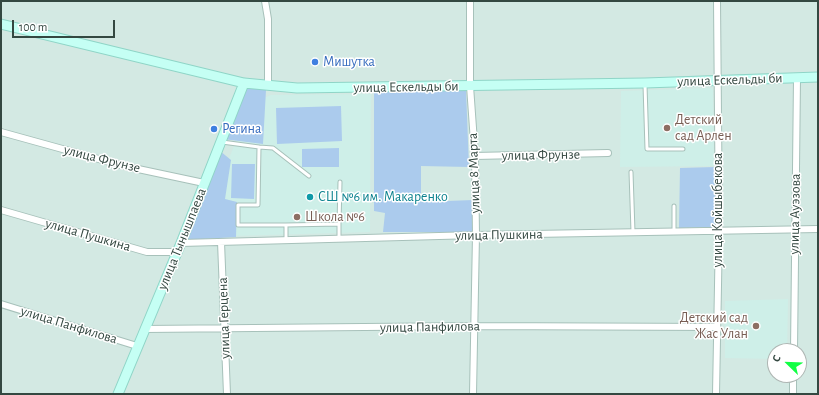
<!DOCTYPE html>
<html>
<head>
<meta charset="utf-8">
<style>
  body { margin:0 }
  #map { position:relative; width:819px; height:395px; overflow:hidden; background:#e6f5f1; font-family:"Alegreya Sans",sans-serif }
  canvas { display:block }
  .frame { position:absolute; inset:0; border:2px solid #344841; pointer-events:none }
  .north { position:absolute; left:767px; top:343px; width:40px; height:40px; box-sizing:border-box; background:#fff; border:1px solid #aeb6b3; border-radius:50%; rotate:293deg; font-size:11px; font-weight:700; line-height:16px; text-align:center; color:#344841 }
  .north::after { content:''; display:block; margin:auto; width:14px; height:18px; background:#12ff44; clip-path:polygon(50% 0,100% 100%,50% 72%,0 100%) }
  .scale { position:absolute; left:12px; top:20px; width:103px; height:18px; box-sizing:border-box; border:2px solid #344841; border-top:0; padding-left:5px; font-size:12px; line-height:14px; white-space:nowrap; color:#344841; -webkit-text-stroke:3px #fff; paint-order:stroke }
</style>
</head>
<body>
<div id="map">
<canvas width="819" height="395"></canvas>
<div class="frame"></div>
<div class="north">С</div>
<div class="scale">100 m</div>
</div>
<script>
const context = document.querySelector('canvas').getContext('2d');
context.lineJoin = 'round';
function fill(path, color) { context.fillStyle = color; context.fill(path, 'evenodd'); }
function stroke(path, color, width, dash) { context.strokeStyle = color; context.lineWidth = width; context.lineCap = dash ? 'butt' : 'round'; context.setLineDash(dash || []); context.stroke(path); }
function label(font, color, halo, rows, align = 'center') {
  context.font = font + ' "Alegreya Sans",sans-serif'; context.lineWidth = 3; context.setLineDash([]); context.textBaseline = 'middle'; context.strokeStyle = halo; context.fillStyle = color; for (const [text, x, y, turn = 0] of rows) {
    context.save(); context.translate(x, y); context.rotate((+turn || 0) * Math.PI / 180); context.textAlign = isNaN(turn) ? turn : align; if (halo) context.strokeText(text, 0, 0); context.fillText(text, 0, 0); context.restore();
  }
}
const residential = new Path2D(`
  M1 1H818V394H1ZM775 351H799V375H775Z`);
const education = new Path2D(`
  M713 88 714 166 620 167 621 91Z
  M371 94 370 232 198 237 247 113 264 98 271 95Z
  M788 299 787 351H775V359L725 358V301Z`);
const green = new Path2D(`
  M246 83 266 90 263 144 223 139Z
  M374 89 466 90 469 167 421 166V202L473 200 472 232H383L385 213 374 211Z
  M341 106 342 141 277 144 276 108Z
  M339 148V167H302V149Z
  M220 151 231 160 225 199 237 202 236 237 186 240Z
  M232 164H255L254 199 231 198Z
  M715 167 716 227 679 228 680 168Z`);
const lane = new Path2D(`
  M645 85 647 149H683
  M222 142 259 147
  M631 172 633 232
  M286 225H238V205H258L259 147 273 148 309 176
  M674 232V206
  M339 239V224
  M286 240V225L339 224 340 182`);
const street = new Path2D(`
  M265 1 268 19V86
  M470 1V86L475 156 476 235 473 394
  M1 132 124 166 204 183
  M475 156 608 153
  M1 210 147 252H177
  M221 242 227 394
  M181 243 476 235 818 229
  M1 304 137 346
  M144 329 474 326 717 327
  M794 351 797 78
  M716 394 719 231 717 1
  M793 394V375`);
const secondary = new Path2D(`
  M1 24 244 83 297 88 645 83 818 77
  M118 394 181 243 244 83`);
const markers = [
  [315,62,4,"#3f7fe0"],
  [667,128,4,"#8d6e63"],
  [214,129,4,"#3f7fe0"],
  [310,197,4,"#0f9aa8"],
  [297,217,4,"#8d6e63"],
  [756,326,4,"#8d6e63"]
];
const shopNames = [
  ["Мишутка",323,62],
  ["Регина",222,129]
];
const streetNames = [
  ["улица Ескельды би",730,80,-2],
  ["улица Ескельды би",406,87,-1],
  ["улица Фрунзе",541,155,-1],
  ["улица Фрунзе",102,159,14],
  ["улица 8 Марта",474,173,-92],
  ["улица Койшыбекова",718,210,-90],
  ["улица Ауэзова",795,214,-89],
  ["улица Пушкина",88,235,16],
  ["улица Пушкина",499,235,-1],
  ["улица Тынышпаева",182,239,-68],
  ["улица Герцена",224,318,-92],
  ["улица Панфилова",69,325,17],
  ["улица Панфилова",430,327,-1]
];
const educationNames = [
  ["Детский",675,120],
  ["сад Арлен",675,136],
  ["Школа №6",305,217],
  ["Детский сад",748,318,"right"],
  ["Жас Улан",748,334,"right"]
];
const cultureNames = [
  ["СШ №6 им. Макаренко",318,197]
];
fill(residential, '#d3e9e3');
fill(education, '#ceefe8');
fill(green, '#abcbed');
stroke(lane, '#a7c1ba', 5);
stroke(street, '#a7c1ba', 8);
stroke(secondary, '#8fd5c7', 11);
stroke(lane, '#fff', 3);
stroke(street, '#fff', 6);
stroke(secondary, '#c5fff4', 9);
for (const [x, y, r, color] of markers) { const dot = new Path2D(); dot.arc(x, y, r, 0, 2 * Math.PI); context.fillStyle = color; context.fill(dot); stroke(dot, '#fff', 1.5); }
label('14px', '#366cbe', '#fff', shopNames, 'left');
label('14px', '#344841', '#fff', streetNames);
label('14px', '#785e54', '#fff', educationNames, 'left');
label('14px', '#0d838f', '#fff', cultureNames, 'left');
</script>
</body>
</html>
